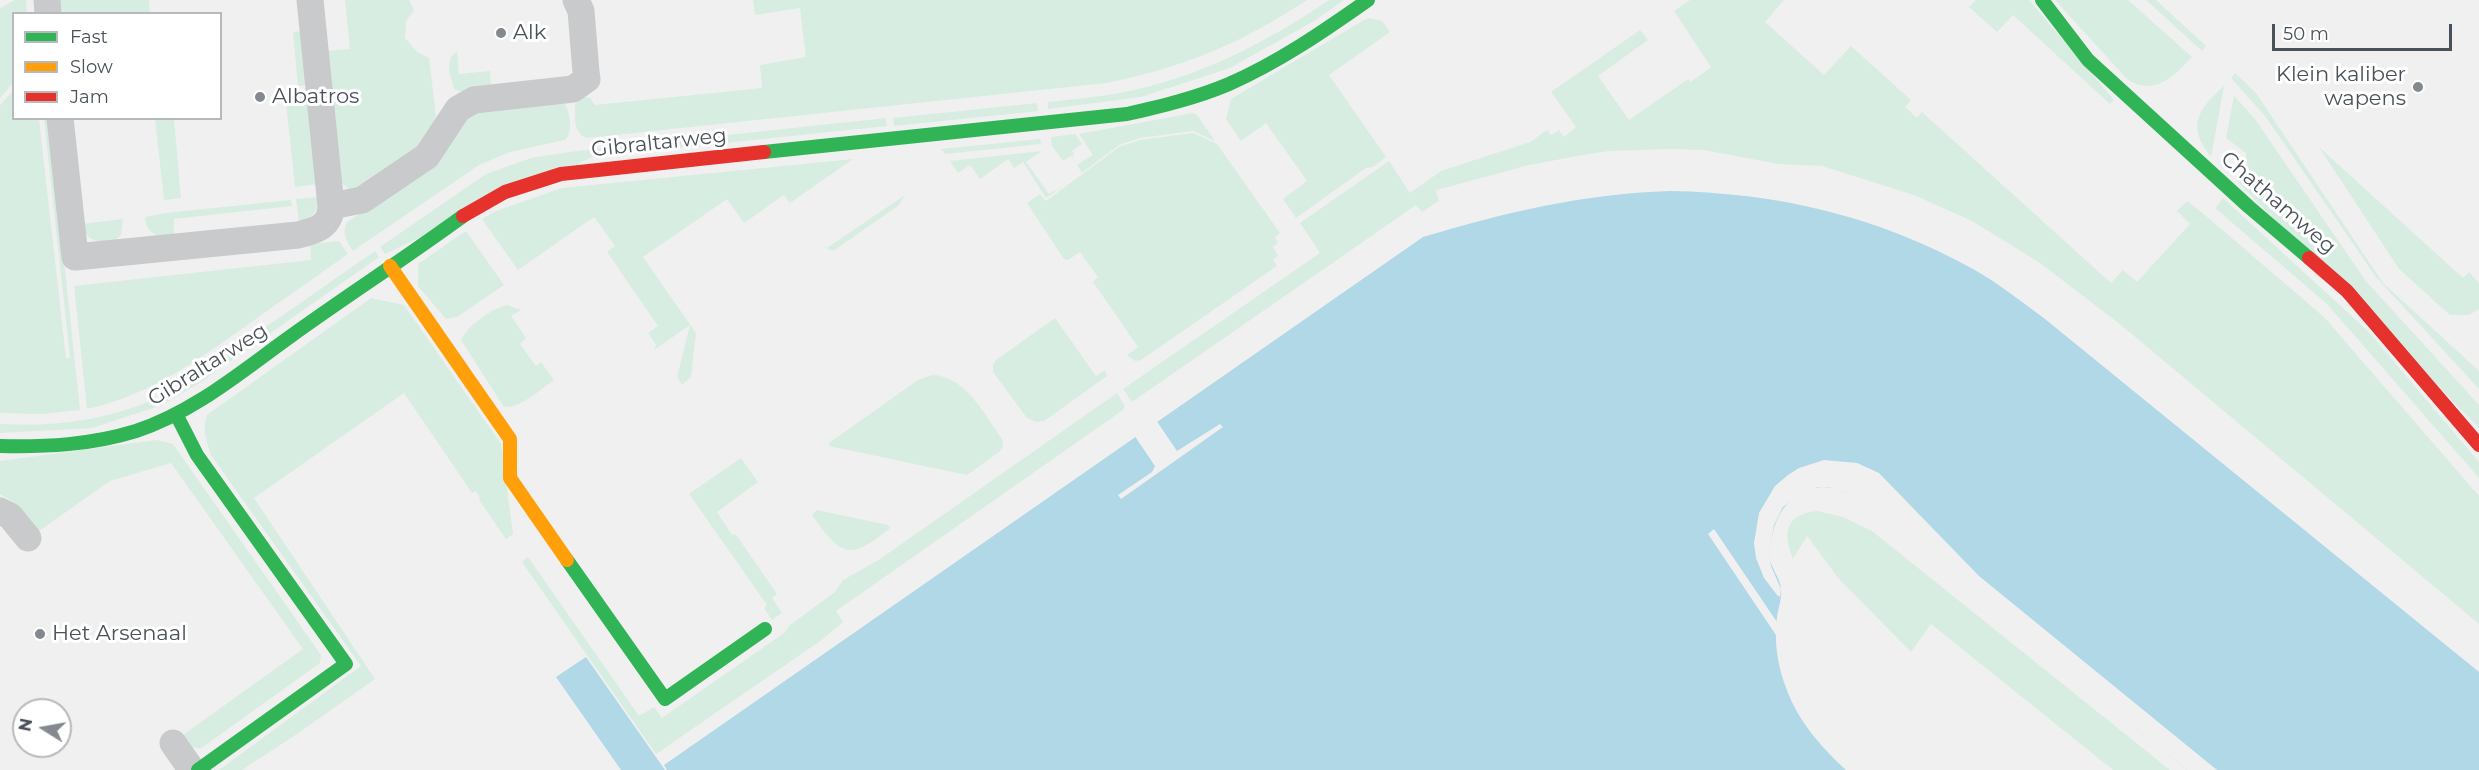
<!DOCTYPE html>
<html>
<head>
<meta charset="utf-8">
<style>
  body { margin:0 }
  #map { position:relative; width:2479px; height:770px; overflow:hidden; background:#f0f0f0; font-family:Montserrat,sans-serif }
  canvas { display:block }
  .legend { position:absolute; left:12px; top:12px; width:210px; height:108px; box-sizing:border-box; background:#fff; border:2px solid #b6b9bd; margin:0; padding:8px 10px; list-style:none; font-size:18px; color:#49515a }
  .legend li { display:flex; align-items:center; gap:12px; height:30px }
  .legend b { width:30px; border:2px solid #b6b9bd }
  .north { position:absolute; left:12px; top:698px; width:60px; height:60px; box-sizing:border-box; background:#fff; border:2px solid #b6b9bd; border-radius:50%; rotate:281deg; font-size:16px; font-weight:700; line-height:24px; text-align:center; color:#49515a }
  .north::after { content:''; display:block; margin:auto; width:21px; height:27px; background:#83898e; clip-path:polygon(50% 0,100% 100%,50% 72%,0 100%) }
  .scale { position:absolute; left:2272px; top:24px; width:180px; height:27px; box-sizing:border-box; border:3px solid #49515a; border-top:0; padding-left:8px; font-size:18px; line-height:21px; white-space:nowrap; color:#49515a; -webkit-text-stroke:4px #fff; paint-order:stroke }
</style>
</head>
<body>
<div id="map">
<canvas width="2479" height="770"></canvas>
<ul class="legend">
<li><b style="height:8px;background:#30b455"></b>Fast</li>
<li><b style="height:8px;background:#ff9f0a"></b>Slow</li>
<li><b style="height:8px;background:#e5322d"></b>Jam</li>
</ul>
<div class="north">N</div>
<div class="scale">50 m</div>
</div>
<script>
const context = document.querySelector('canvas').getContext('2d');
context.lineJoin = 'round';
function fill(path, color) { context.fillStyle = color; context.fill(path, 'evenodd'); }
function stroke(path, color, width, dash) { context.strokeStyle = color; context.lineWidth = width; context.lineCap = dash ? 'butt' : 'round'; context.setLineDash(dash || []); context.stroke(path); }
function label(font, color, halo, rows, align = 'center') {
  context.font = font + ' Montserrat,sans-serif'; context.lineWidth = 6; context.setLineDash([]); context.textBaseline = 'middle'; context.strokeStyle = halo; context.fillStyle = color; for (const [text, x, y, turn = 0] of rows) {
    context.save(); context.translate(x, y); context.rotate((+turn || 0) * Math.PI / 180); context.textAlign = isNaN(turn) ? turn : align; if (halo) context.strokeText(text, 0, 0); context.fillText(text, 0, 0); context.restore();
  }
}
const green = new Path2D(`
  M15 0H26L27 13 14 14 13 83 0 98V8Z
  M58 0H149L150 13H59Z
  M345 0H409L414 10 406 21 405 38 416 51 429 58 436 116 422 146 358 191H351L341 182 326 51 350 49Z
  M753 0H1307C1240 44 1185 67 1106 83L587 138C573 134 575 117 575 104L585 97 590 98 595 105 762 88 760 65 806 57 800 8 755 15Z
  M1329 0H1344L1314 21 1230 68 1141 97 1048 109V102C1072 99 1097 97 1120 93 1198 78 1264 44 1329 0Z
  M1690 0H1784L1765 22 1824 75 1851 46 1911 100 1905 107 1917 118 1922 112 2111 283 2123 270 2137 282 2190 224 2177 211 2187 201 2199 210 2324 317 2479 496V624L2121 325 2040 263 1972 221 1914 195 1822 166 1778 164 1704 150 1671 149 1609 151 1583 155 1529 165 1437 190 1436 191 1439 201 1422 212 1416 205 1132 402 1123 389 1320 253 1300 223 1389 161 1410 193 1441 171 1530 142 1547 130 1551 135 1559 130 1564 137 1576 127 1551 92 1640 30 1648 40 1598 76 1629 120 1688 79 1691 82 1711 67 1674 11Z
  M1976 0H2029L2114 100 2110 104 2013 15 1997 32 1969 7Z
  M2055 0H2128L2192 57C2174 76 2156 96 2128 80Z
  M2146 0H2156L2206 46 2202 51Z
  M1370 18 1382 21 1390 32 1329 75 1386 157 1373 167 1366 168 1296 218 1283 199 1307 181 1266 123 1241 141 1226 119 1231 99 1364 20Z
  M302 31 308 85 298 86 293 32Z
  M457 51 459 74 490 71 491 84C482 92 465 95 454 89L449 71 450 58Z
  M2235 73 2256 93 2383 283 2479 371V389L2376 277 2265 116 2231 78Z
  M2224 86 2211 157C2186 126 2198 109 2224 86Z
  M299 90H309L318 184 295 187 286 103 299 101Z
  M13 91 14 118 39 119 66 358H70L44 119H49L80 410 42 414 0 413V105Z
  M2234 96 2255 119 2365 280 2479 405V428L2237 181 2247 169 2246 153 2226 138Z
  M563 101C570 110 574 132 565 140L510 152 479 165 353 251C347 242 341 233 347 222L434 164 468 113Z
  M1037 103 1038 111 894 126 893 118Z
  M1193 113 1197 115 1215 141 1193 131 1140 138 1119 145 1082 173 1071 156 1063 161 1052 146 1051 137 1075 134 1082 144 1072 151 1074 154 1072 156 1077 165 1093 155 1079 134Z
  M886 118 887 126 592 157 385 254 380 247 486 174 531 158 569 152Z
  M155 119H174L181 198 164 200Z
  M1193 133 1217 144 1280 233 1275 237 1278 243 1273 247 1278 256 1273 260 1277 266 1141 360 1135 361 1127 355 1138 347 1093 282 1098 277 1080 252 1068 260 1064 259 1027 203 1040 194 1046 201 1119 147 1140 140Z
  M1040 139 1041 144 945 154 941 149Z
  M2319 147 2463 278 2469 272 2479 283V309L2469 315H2450L2399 269Z
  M1042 151 1026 162 1049 194 1065 185 1046 198 1023 162 1014 168 1008 159 980 179 970 165 958 173 950 161Z
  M853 159 790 203 784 195 744 223 727 199 643 257 696 333 691 377 682 385 677 377 690 325 654 350 656 345 648 333 658 326 607 252 615 246 594 217 518 270 482 219 496 211 562 188Z
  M905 195 898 206 833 251 820 245 827 248Z
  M320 197C318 212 312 217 299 223L296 199Z
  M2223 198 2368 331 2479 462V478L2326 303 2215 208Z
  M291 200 292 206 174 219V236C158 236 147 236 145 217L165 213Z
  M123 219 121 235 113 242C96 242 87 241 81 224Z
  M466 231 504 285 457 317 446 319 418 286V264Z
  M339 241 348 254C313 279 278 303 243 328 192 364 149 395 87 409L74 286 311 260 310 244Z
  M375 251 379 257 198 384 162 405 159 397 191 379Z
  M371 298 404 305 501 444 513 534 506 539 479 500 480 498 476 491 472 493 404 393 254 498 375 679 297 734 242 770H219L361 666 211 455C206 440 202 430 207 415Z
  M507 305 521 310 511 316 526 338 520 344 536 366 541 362 554 380C540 389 522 408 504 407L461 340C467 326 492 308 507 305Z
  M1055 318 1096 376 1105 370 1107 376 1044 421 1036 422 1027 418 993 372V365L996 360Z
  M932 375C966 376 984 414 1002 439L1003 446 999 452 967 475 829 446V443L918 380Z
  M1117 393 1125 406 1123 410 836 611 843 622 823 639 656 754 522 562 528 557 639 716 654 707 662 718 784 633 790 625 835 592 843 580 880 559Z
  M153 400 156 407 92 428 0 433V424C54 427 102 421 153 400Z
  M157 440 173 444 321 655 320 663 200 749 192 747 180 737 303 649 171 463 110 481 36 533 13 502 0 494V461Z
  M741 458 758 482 717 512 732 535 735 534 737 536 777 594 772 598 782 613 772 620 764 608 767 605 689 494Z
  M817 510 888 525 890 528C849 562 841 556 812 515Z
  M1817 511 1843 517 1872 531 2170 770H2113L1931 624 1911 652 1839 579 1807 536 1793 559C1782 532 1786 514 1817 511Z`);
const water = new Path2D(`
  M1670 191C1779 193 1877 216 1973 269 1998 283 2022 302 2045 319L2479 672V770H2187L1853 496C1815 473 1779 497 1772 537 1771 543 1769 549 1769 555 1770 568 1781 578 1781 590 1782 598 1778 609 1777 617 1774 640 1777 663 1785 685 1797 720 1820 746 1846 770H667L664 765 1423 237C1507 212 1582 194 1670 191Z
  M586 657 665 770H621L556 677Z`);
const pier = new Path2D(`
  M1156 420 1177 451 1220 424 1223 427 1121 499 1118 495 1152 472 1155 466 1134 435Z
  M1824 460 1857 463 1879 473 1979 576 2217 770H2187L1846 492 1829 487H1817L1798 495 1783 507 1774 525 1769 554 1771 566 1781 589 1780 597 1777 595 1764 578 1756 558 1754 543 1759 513 1775 486 1788 475 1799 468Z
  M1714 529 1777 622 1776 635 1708 534Z`);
const street = new Path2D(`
  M47 0 48 14
  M60 118 75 257 298 235C314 231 331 227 331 206L310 0
  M331 206 362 200 427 156 458 109 474 100 573 89 587 79 586 72 581 11 576 0
  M0 511 10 516 28 538
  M173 743 192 770`);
const fast = new Path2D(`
  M2042 0 2088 60 2249 207 2309 258
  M764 152 1127 114C1162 106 1196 98 1229 84 1279 62 1324 31 1368 0
  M176 414 197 455 346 664 198 770
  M0 446C46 447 91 445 136 431 194 412 242 371 291 336 348 295 407 257 463 216
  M567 560 665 699 765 629`);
const slow = new Path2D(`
  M390 266 510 439V478L567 560`);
const jam = new Path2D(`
  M463 216 505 192 561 174 764 152
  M2309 258 2347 291 2479 445`);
const markers = [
  [501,33,6,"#83898e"],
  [2418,87,6,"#83898e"],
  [260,97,6,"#83898e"],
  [40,634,6,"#83898e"]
];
const poiNames = [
  ["Alk",513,33],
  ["Klein kaliber",2406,75,"right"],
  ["wapens",2406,99,"right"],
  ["Albatros",272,97],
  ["Het Arsenaal",52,634]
];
const streetNames = [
  ["Gibraltarweg",659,143,-6],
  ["Chathamweg",2278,203,41],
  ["Gibraltarweg",208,365,-32]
];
fill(green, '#d7ede1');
fill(water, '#b0d8e6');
fill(pier, '#f0f0f0');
stroke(street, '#c8cacb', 27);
stroke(fast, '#30b455', 14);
stroke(slow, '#ff9f0a', 14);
stroke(jam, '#e5322d', 14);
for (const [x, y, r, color] of markers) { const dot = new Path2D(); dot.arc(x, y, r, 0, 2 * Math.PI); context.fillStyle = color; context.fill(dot); stroke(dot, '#fff', 2); }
label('21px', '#49515a', '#fff', poiNames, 'left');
label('21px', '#49515a', '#fff', streetNames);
</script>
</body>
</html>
